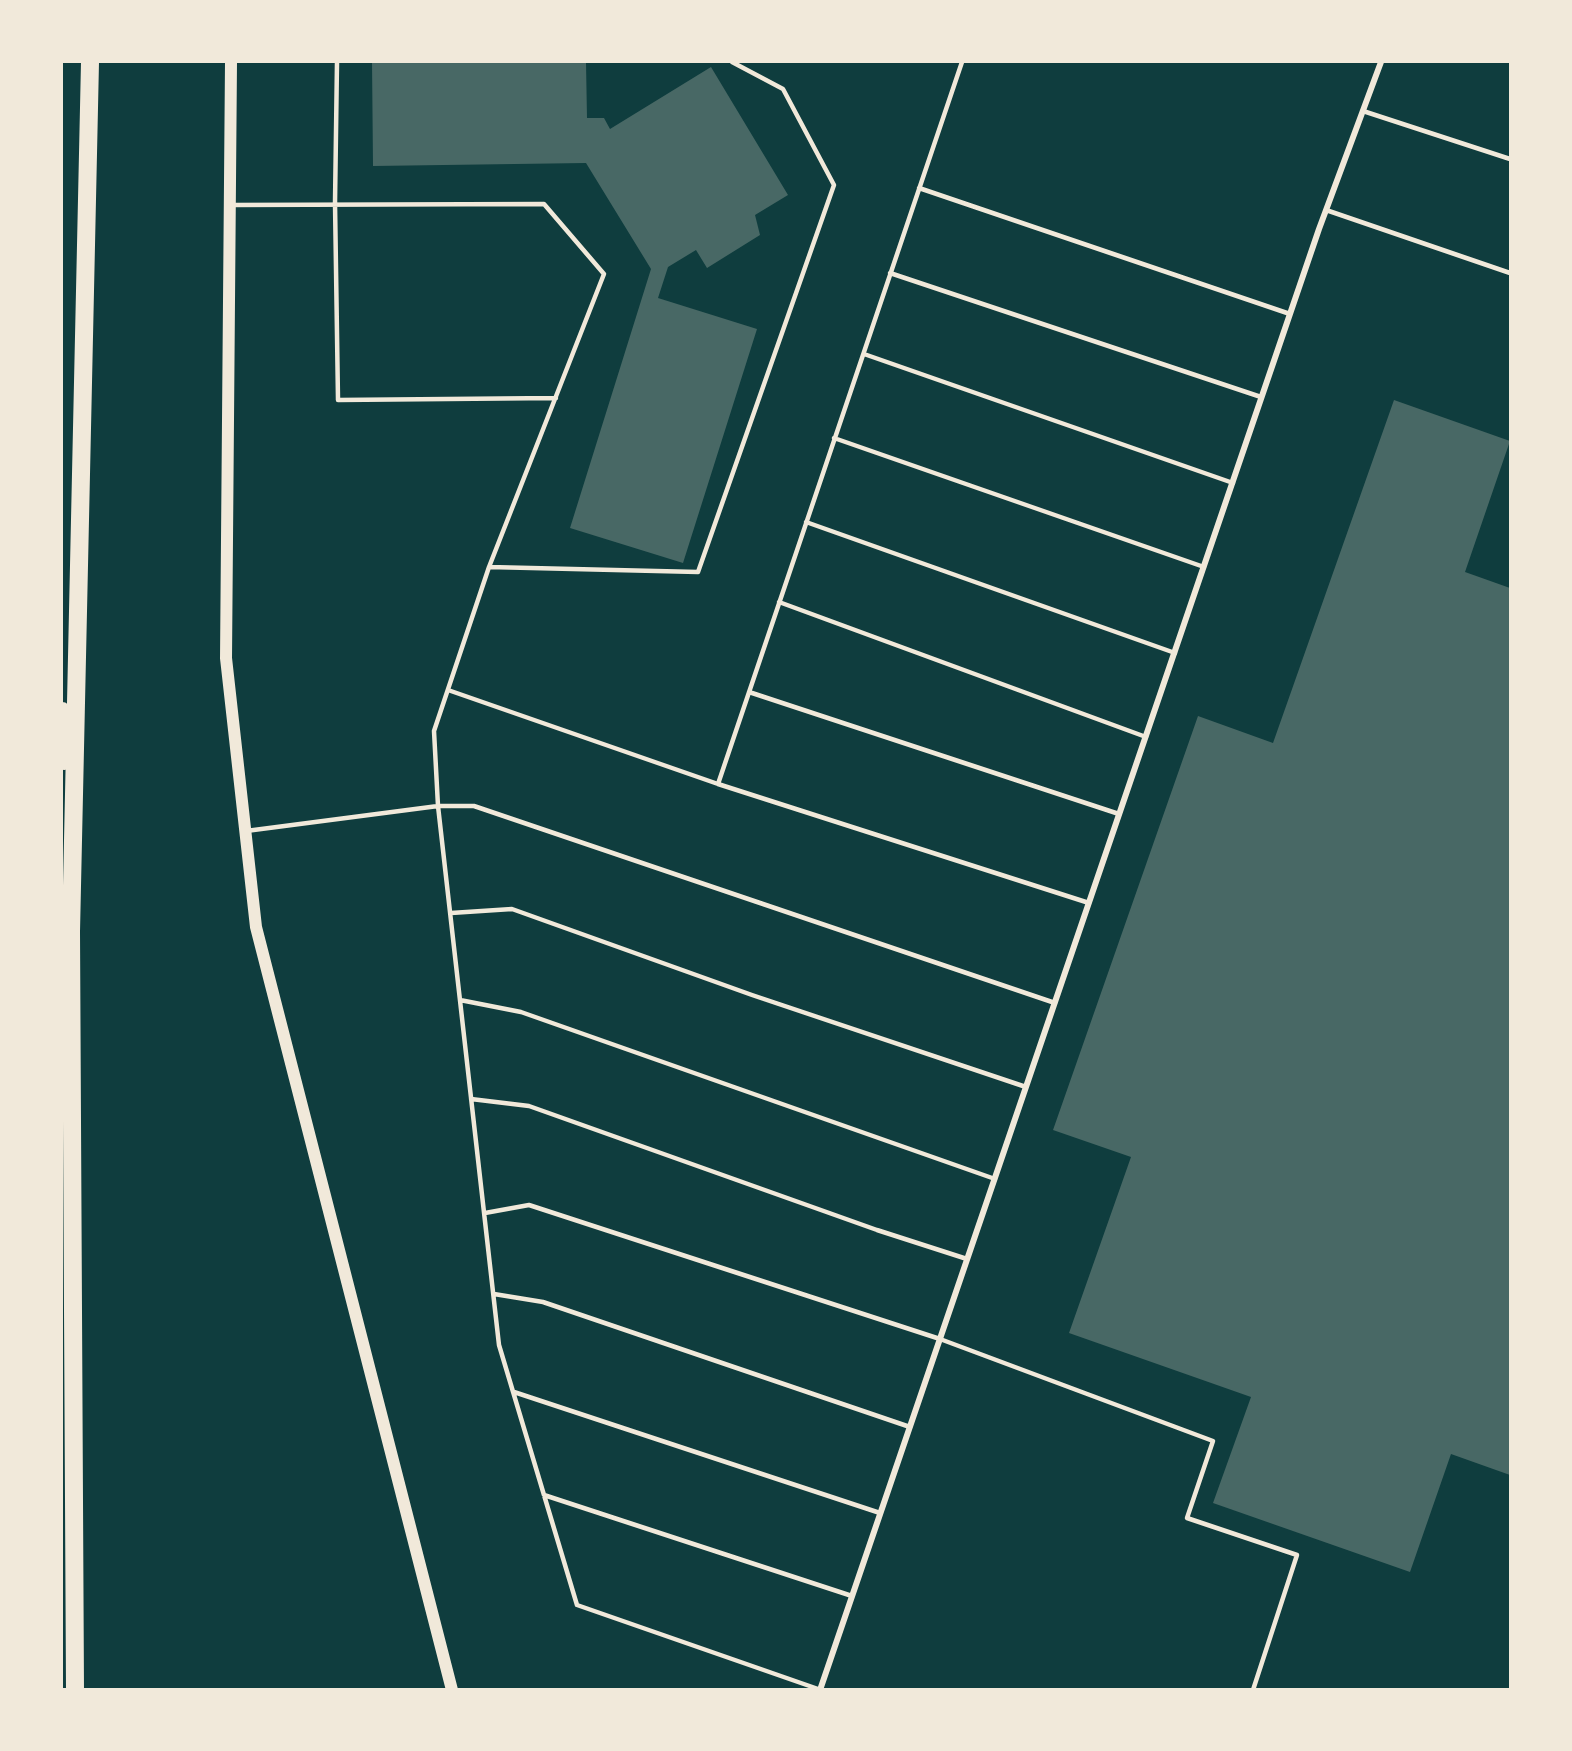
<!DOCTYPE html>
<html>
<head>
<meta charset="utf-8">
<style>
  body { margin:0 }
  #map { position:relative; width:1572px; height:1751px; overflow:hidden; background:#0f3d3e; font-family:"IBM Plex Sans",sans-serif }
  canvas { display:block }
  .frame { position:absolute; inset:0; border:63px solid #f1e9da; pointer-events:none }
</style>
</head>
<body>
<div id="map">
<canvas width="1572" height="1751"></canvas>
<div class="frame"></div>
</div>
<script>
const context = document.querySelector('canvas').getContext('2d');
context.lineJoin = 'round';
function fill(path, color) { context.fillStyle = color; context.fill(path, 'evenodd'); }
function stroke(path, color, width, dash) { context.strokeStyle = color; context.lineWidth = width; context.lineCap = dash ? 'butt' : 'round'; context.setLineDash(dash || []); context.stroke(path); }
const building = new Path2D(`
  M372 62H586L587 118H604L610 129 711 67 788 195 755 215 760 235 707 268 696 250 668 267 658 298 757 329 683 563 570 528 651 269 586 163 373 166Z
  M1394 400 1510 441 1465 572 1510 588V1475L1451 1454 1410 1572 1213 1503 1251 1397 1069 1333 1131 1157 1053 1130 1198 716 1273 743Z`);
const service = new Path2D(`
  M337 62 335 203 338 400 556 398
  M1363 111 1510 159
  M919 188 1290 314
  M230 205 544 204 604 274 489 567 698 572 834 185 783 89 732 62
  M1326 210 1510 273
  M890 273 1261 397
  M864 354 1233 483
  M834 438 1204 567
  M806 522 1175 653
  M489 567 434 731 438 806H474L1055 1003
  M779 602 1146 737
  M448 690 718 784 1089 903
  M749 692 1119 814
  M718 784 962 62
  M246 831 438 806 499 1345 577 1605 821 1690
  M451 913 512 909 752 995 1026 1087
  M460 1000 521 1012 995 1179
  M471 1099 529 1106 877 1230 967 1259
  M485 1213 529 1205 940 1339 1213 1441 1187 1518 1297 1555 1253 1690
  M494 1294 543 1302 910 1427
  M514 1392 880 1513
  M544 1495 852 1596`);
const minor = new Path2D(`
  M820 1690 1319 229 1381 62`);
const secondary = new Path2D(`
  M231 62 226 658 256 927 452 1690`);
const motorway = new Path2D(`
  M62 711 64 761
  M75 1690 71 931 90 62`);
fill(building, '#486865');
stroke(service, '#f1e9da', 4.5);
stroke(minor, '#f1e9da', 6);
stroke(secondary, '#f1e9da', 12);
stroke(motorway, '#f1e9da', 18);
</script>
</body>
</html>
